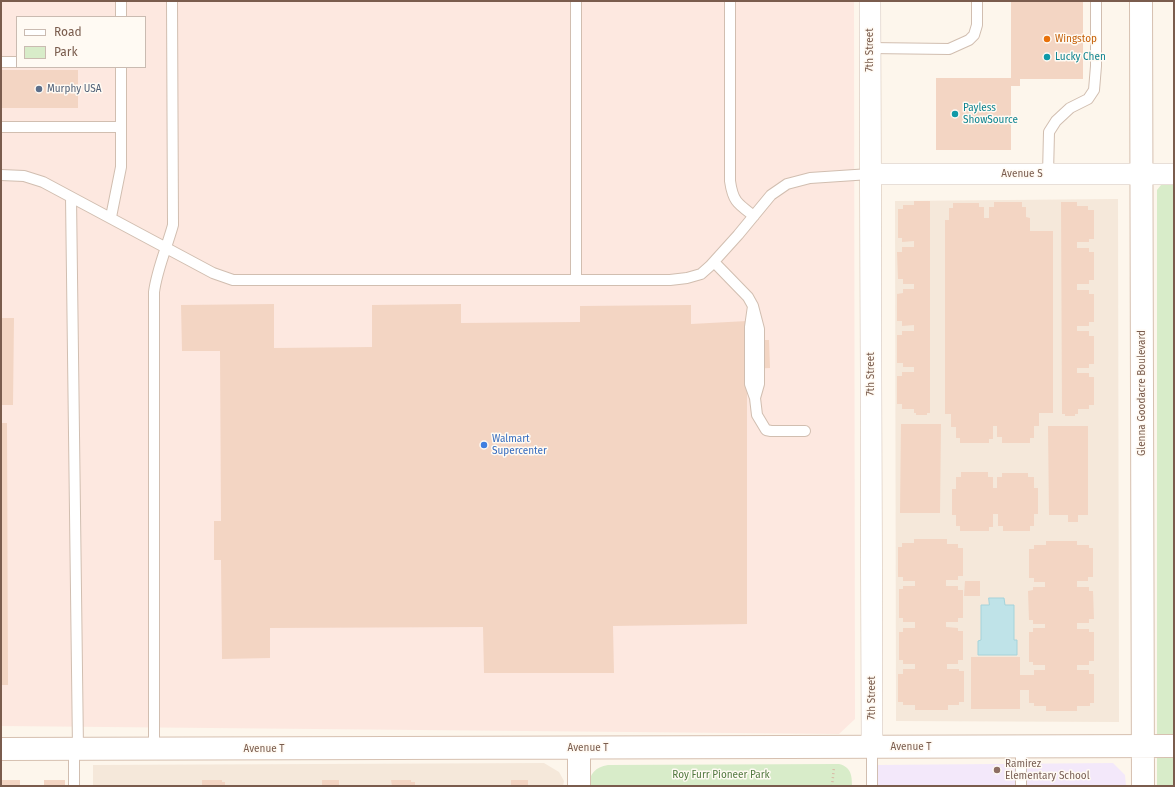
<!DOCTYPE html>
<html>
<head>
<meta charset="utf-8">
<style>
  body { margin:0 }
  #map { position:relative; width:1175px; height:787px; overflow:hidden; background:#fdf6ec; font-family:"Fira Sans",sans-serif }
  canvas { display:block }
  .frame { position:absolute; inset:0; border:2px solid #7a5c4d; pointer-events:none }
  .legend { position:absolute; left:16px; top:16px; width:130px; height:52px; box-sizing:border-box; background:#fffaf3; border:1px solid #cabbb1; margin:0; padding:5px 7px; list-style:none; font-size:12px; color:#7a5c4d }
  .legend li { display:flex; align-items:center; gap:8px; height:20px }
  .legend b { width:20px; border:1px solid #cabbb1 }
</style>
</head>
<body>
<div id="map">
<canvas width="1175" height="787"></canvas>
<div class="frame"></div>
<ul class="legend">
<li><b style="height:5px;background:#fff"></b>Road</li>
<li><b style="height:11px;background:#d8ecc9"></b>Park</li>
</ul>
</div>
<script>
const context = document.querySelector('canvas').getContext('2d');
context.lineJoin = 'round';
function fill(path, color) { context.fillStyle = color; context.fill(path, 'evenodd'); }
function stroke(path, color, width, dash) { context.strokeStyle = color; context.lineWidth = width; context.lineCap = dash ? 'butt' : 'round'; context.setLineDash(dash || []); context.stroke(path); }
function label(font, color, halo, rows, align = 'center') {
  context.font = font + ' "Fira Sans",sans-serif'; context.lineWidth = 3; context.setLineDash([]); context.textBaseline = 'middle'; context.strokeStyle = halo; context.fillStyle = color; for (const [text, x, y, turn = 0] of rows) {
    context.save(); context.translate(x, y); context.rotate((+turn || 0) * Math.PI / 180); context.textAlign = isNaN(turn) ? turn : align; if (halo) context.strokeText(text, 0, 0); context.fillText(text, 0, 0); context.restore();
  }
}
const residential = new Path2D(`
  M1118 199 1119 722 896 721 895 201Z
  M544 763 559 772 564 781 563 786H93V765Z`);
const commercial = new Path2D(`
  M1 1H854L855 719 839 734 1 726ZM17 17H145V67H17Z`);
const education = new Path2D(`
  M1113 763 1125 775 1126 786H875V765Z`);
const green = new Path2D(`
  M1174 181V786H1157V190L1161 185Z
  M839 764C851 767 852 775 852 786H588C590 774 595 767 608 765Z`);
const water = new Path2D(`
  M989 598H1004L1005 605H1014V640H1017V655H978V641L981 640V605H989Z`);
const building = new Path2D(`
  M1011 1H1083V79H1020V86H1011V150H936V78H1011Z
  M1 70H78V108H1Z
  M914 201H930V413H927V415H916V413H914V409H902V404H897V376H902V372H914V367H903V363H897V335H902V331H914V325L902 326V321H897V294L903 293V289H914V284H903V279H898L897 252H902V247H914V241L902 242V238H898V209H903V205H914Z
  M994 202H1022V207H1026V217L1030 218V231H1053V413H1039V426H1034V438H1030V443H1002V437H997V426H993V439H989V443H960V438H956V427H951V414H945V220H949V208H953V203H979V207H984V218H989V207H994Z
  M1061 202H1077V206H1088V210H1094V239H1089V242H1077V248H1089V252H1094V280H1089V284H1077V290H1089V294H1094V322H1089V326H1077V331H1089V336H1094V364H1089V368H1077V373H1089V377H1094V405H1089V409H1078V414H1075V416H1065V414H1062Z
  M274 304V348L372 347V305L461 304V323L580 322V306L691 305V324L747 321V340H769L770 368 747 369V624L613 626 614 673H484L483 627 270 628V658L222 659 221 560H214V521H221L220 351H182L181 305Z
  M1 318H14L13 405H1Z
  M1 423H7L8 685H1Z
  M901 424H941L940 513H900Z
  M1048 426H1088V515H1078V522H1068V515H1049Z
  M961 472H988V477H993V488H997V477H1002V473H1028V477H1034V488H1038V514H1034V526H1030V531H1003V526H998V514H993V527H989V531H960V526H956V515H952V489H956V477H961Z
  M914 539H947V544H958V548H963V576H958V580H946V586H958V590H963V618H958V622H946V627L958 628V631H963V660H958V664H947V669H959V671H964V702H959V705H948V710H915V705H903V702H898V674H903V669H915V664H903V660H899V632H903V628H915V622H903V618H899V589H903V586H915V581H903V577H898V547H902V543H914Z
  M1046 541H1077V545H1089V548H1093V577H1088V581H1077V587H1089V591H1093L1094 619H1089V623H1077V629H1089V632H1094V661H1089V665H1077V670H1089V674H1094V703H1090V706H1077V711H1046V706H1034V703H1029V690H1020V709H971V657H1020V675H1034V670H1045V665H1033V662H1029V632H1033V628H1045V624H1033V620H1029L1028 591 1033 590V587H1045V582H1034V578H1029V549H1034V545H1046Z
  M965 581H980V596H964Z
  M1 780H20V786H1Z
  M44 780H65V786H44Z
  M202 780H222V782H225V786H202Z
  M322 780H339V786H322Z
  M391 780H411V782H415V786H392Z
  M511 780H528V786H511Z`);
const path = new Path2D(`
  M832 786 834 767`);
const lane = new Path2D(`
  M121 1V17
  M576 1V280
  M730 1V181C733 202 738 204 754 216
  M870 48 949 49 969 40 974 35 977 25V1
  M1 62H17
  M1 127H121
  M1048 174 1049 132 1056 121 1070 108 1088 99 1094 90 1096 66V1
  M1 175 24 176 43 182 213 273 233 280H670L687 278 701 274 710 266 738 235 771 195 787 184 810 178 870 174
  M71 197 78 749
  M111 217 121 167V67
  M714 262 748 297 753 306 750 327V384L755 398
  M753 306 759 329V384L755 398 757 415 766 430 771 431H805
  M872 747V786
  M1021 747V786
  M74 749V786
  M154 749V292C157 269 167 247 173 225L172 1`);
const street = new Path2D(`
  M870 1 872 747
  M870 174H1174`);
const secondary = new Path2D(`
  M1141 1 1143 786
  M579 748V786
  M1 749 1174 746`);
const markers = [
  [1047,39,4,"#e8710a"],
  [1047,57,4,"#0f9aa8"],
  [39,89,4,"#5c6f8a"],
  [955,114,4,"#0f9aa8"],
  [484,445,4,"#3f7fe0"],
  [997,770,4,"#8d6e63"]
];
const foodNames = [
  ["Wingstop",1055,39]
];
const streetNames = [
  ["7th Street",870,50,-90],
  ["Avenue S",1022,174],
  ["7th Street",871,374,-90],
  ["Glenna Goodacre Boulevard",1142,393,-90],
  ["7th Street",872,698,-90],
  ["Avenue T",911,747],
  ["Avenue T",588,748],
  ["Avenue T",264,749]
];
const cultureNames = [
  ["Lucky Chen",1055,57],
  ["Payless",963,108],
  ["ShowSource",963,120]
];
const serviceNames = [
  ["Murphy USA",47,89]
];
const shopNames = [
  ["Walmart",492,439],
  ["Supercenter",492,451]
];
const educationNames = [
  ["Ramirez",1005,764],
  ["Elementary School",1005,776]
];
const parkNames = [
  ["Roy Furr Pioneer Park",721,775]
];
fill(residential, '#f5e8da');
fill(commercial, '#fde8e0');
fill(education, '#f3e8fa');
fill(green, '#d8ecc9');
fill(water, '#bfe3e8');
stroke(water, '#a5d3da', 1);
fill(building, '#f3d5c3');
stroke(lane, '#d1beb0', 12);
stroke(street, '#d1beb0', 22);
stroke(secondary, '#d6c0b0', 24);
stroke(path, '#d9b8a5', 2.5, [1, 3]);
stroke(lane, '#fff', 10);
stroke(street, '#fff', 21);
stroke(secondary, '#fff', 22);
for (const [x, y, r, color] of markers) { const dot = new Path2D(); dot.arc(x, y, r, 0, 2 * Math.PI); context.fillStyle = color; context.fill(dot); stroke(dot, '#fffaf3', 1.5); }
label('10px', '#c56008', '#fffaf3', foodNames, 'left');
label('10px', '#7a5c4d', '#fffaf3', streetNames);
label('10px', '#0d838f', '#fffaf3', cultureNames, 'left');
label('10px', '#4e5e75', '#fffaf3', serviceNames, 'left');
label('10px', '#366cbe', '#fffaf3', shopNames, 'left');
label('10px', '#785e54', '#fffaf3', educationNames, 'left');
label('10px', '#537a41', '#fffaf3', parkNames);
</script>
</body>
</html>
